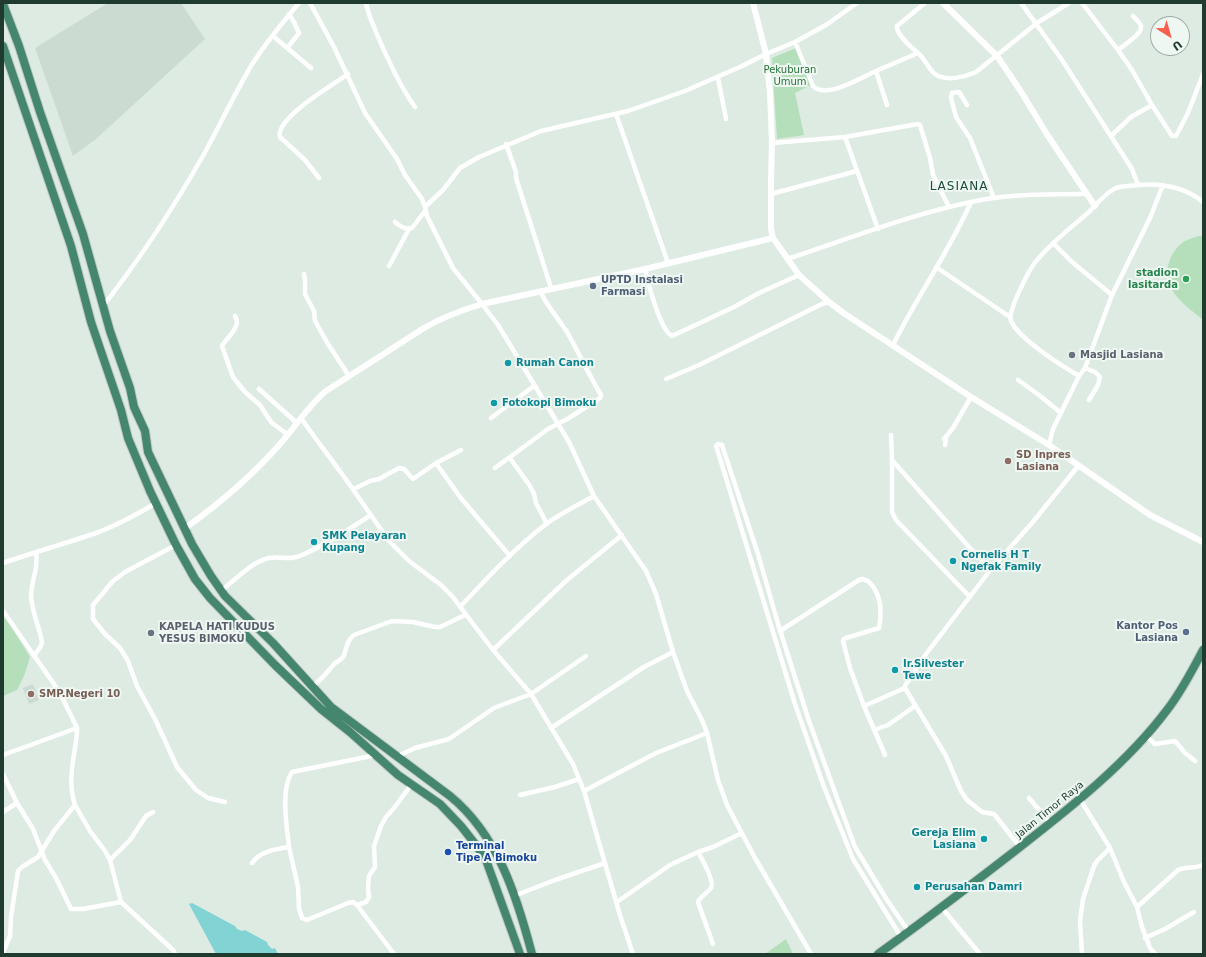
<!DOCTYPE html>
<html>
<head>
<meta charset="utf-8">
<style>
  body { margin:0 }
  #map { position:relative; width:1206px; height:957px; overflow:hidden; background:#deebe3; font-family:"DejaVu Sans",sans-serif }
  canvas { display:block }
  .frame { position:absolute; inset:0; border:4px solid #1f3b30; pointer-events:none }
  .north { position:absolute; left:1150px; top:16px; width:40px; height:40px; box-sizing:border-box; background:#eff7f2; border:1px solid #9caca4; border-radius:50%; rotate:143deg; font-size:11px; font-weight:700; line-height:16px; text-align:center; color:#1f3b30 }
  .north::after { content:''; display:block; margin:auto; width:14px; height:18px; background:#fa5e4d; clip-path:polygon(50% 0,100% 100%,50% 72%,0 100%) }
</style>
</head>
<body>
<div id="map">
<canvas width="1206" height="957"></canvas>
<div class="frame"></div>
<div class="north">U</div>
</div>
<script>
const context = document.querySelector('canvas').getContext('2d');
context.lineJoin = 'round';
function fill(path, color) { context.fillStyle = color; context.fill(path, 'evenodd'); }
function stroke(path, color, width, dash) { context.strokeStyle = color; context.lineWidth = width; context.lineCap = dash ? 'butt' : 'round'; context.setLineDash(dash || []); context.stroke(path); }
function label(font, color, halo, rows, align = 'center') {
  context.font = font + ' "DejaVu Sans",sans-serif'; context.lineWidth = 4; context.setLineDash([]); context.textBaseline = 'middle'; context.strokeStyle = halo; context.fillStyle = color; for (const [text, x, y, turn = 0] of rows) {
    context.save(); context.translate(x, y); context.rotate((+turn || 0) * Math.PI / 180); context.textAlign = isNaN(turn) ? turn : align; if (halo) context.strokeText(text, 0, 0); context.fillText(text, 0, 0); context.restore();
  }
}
const built = new Path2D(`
  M108 3H181L205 39 96 139 73 156 35 48Z
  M33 684 39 700 29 704 23 688Z`);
const green = new Path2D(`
  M796 48 811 85 795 93 804 135 777 139 772 58Z
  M1199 236H1203V320C1193 311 1179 302 1172 290 1162 274 1169 251 1185 241 1189 239 1195 237 1199 236Z
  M3 613 30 657 24 676 17 690 3 696Z
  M786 939 793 954H765Z`);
const water = new Path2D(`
  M192 903 235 926 237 929 242 931 245 930 267 942 268 945 272 949 275 948 278 954H216L189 904Z`);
const minor = new Path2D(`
  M310 3 334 47 365 113 397 159 405 175 422 199 425 207
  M366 3C368 14 372 22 376 32 387 58 399 85 415 107
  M925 3 897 26V29C901 39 911 47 919 54 926 60 928 69 935 74 946 82 965 77 976 72L1037 23 1069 3
  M1021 3 1062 60 1132 169 1138 185
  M1082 3 1118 50
  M273 36 311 68
  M795 42 813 86C826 100 862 77 876 71L887 105
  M288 47 299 33 294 22 289 14
  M876 71 918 53
  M718 78 726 119
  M967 105 959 92 952 93 951 98 956 117 970 138 994 198
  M1152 105 1172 136H1176L1188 113 1203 74
  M616 114 668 263
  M1111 136 1131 117 1152 105 1132 70 1118 50C1123 46 1142 34 1141 27 1141 23 1136 19 1133 16
  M845 137 878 229
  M772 143 845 137 918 124 920 125 930 158 933 175 949 207
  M506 144 516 172V178L551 288
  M319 178 305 160 280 137C275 118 333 85 348 74
  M771 194 857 171
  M395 222C400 226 405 230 412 228L425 211
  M1053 243 1072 262 1112 295
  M787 259C848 239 908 215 971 202 1007 194 1050 194 1086 194
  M389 266 409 229
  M936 267 1010 317
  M645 269C648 283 660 330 672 336L734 307 759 293 799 275
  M304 274 305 280V294L314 311 315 321 328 344 349 376
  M103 306C140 259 174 207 204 154 220 125 234 95 251 66 265 44 282 23 299 3
  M235 316C242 327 227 337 222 346L233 377 245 392 260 405 271 422 288 435
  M893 345C917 296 949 252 971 202
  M1085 368 1112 295 1150 218 1163 185
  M1079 376 1085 368 1095 372 1100 377 1098 385 1089 400
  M666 379 699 365 822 304 829 302
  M1018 380 1039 395 1061 413
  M259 389 297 423
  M301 418 316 439 345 478 389 541 409 561 441 585 452 596 493 650 531 694 573 764 584 791 620 915 633 954
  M491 418 534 386
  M891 435 892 460
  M945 445 946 440 944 439 953 428 971 397
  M1049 445 1053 429 1079 376C1062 366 1019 339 1011 321 1007 312 1030 267 1038 259 1053 241 1072 227 1089 212 1098 203 1105 193 1116 188 1123 186 1131 186 1137 185 1161 183 1184 186 1203 202
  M510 458 530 486 534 494 536 503 547 524
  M436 463 460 497 510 556
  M495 468 548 429 569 418 600 398 601 395C589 375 579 353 567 332 558 318 547 306 540 291
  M354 489 370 481 379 479 399 468 404 469 413 479 436 463 461 450
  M176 545 125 572 113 581 93 605V619L105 634 120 648 128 661 137 686 155 719 177 767 196 790 208 798 225 802
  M3 563C35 552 67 543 99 532 119 524 138 514 156 503
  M221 591C235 580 251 562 269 558 281 556 290 561 302 555 326 545 349 529 371 515
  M970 597 896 520 892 512V460L969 547 991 569
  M460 607C487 578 514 549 546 524 561 513 578 505 594 496
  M3 611 56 687 64 701 77 728V734C74 759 67 780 75 805L54 831 38 857 22 867 18 871 11 917 10 936 3 952
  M780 631 859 580 862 579 868 581C881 593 882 612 879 628L846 638 844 639 843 641 850 668 864 706
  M493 650 567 580 622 535
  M34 656 41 646 42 642C39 626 32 612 31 596 31 580 39 569 36 553
  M312 686C322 680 327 672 335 663 338 661 343 659 344 655 347 647 347 640 354 635L392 621 413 622 435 627H440L465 615
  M551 728 644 667 673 652
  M874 730 888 725 915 706
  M1146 736 1155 744 1175 741 1185 753 1195 761
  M3 755 77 728
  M885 755 864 706 905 688
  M398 756 415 748 449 739 494 708 531 694 586 656
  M3 774 17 803 33 829 45 860 56 878 71 909H83L121 902
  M584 791 656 753 707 733
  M520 795 555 787 579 779
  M1029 798 1050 823
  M1080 799 1110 848 1124 882 1137 907 1142 927 1150 948 1155 954
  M75 805 90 831 105 851 110 860 121 902 173 950 175 954
  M3 812 17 803
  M289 847 298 887 299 908 302 918 307 920 348 903 353 902 357 905 394 954
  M1020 847 994 814 982 812 967 800 961 791 946 756 905 688V686L923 658 991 569 1032 523 1079 465
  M698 852C702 859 715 881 711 888 708 893 701 895 698 902L713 944
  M110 860 130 840 146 816 153 812
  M252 863C260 851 276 849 289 847 287 827 280 790 292 772L376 755
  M514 896 555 880 605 863
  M617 902 670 865 698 852 713 847 742 833
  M357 905 366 902 369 897 368 888 369 876 375 867 374 846 381 826 386 817 394 808 411 785
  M1137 907 1178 870C1186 866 1195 869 1203 865
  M942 908 980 954
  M901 937 853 859 824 787 795 704 718 452 716 446 718 444 722 445 758 554 779 627 809 721 855 847 887 900 909 932
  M1145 938 1165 929 1194 912
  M811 954 755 858 727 805 718 780 707 733 702 720 687 691 673 652 656 594 646 571 594 496 569 442 498 325 482 304 453 268 427 216 425 207 443 190 460 168 479 157 541 131 628 111 685 91 742 66 766 54 795 42 826 25 857 3
  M1082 954 1080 921 1083 899 1094 866 1097 861 1110 848`);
const tertiary = new Path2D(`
  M753 3 766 54 770 93 772 143 771 180V229L773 238 799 275 829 302 845 314 971 397 1049 445 1150 515 1203 542
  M943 3 997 56 1020 90 1048 136 1095 206
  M184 529C219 504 252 476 280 444 296 426 308 406 326 391L424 328C443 317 462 310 482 304L645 269 773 238`);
const trunk = new Path2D(`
  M3 4 19 46 40 112 83 234 110 331 130 388 134 407 145 431 148 452 192 544 211 576 225 596 273 643 331 707 450 796C498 835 517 897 532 954
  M3 46 71 246 91 322 121 410 128 438 150 491 176 545 195 579 210 598 275 665 321 709 350 732 398 775 440 804 461 826 476 845 486 860 520 954
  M878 954C923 922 967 888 1011 854 1066 811 1125 766 1167 710 1181 692 1192 671 1203 650`);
const markers = [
  [1186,279,4,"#2e9e5b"],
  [593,286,4,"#5c6f8a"],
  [1072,355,4,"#6b7280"],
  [508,363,4,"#0f9aa8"],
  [494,403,4,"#0f9aa8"],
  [1008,461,4,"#8d6e63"],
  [314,542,4,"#0f9aa8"],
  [953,561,4,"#0f9aa8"],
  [1186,632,4,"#5c6f8a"],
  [151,633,4,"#6b7280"],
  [895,670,4,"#0f9aa8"],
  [31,694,4,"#8d6e63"],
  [984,839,4,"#0f9aa8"],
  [448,852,4,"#1a4fb4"],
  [917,887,4,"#0f9aa8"]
];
const parkNames = [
  ["Pekuburan",790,70],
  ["Umum",790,82]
];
const leisureNames = [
  ["stadion",1178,273],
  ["lasitarda",1178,285]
];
const serviceNames = [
  ["UPTD Instalasi",601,280],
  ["Farmasi",601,292],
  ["Kantor Pos",1178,626,"right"],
  ["Lasiana",1178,638,"right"]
];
const worshipNames = [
  ["Masjid Lasiana",1080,355],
  ["KAPELA HATI KUDUS",159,627],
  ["YESUS BIMOKU",159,639]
];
const cultureNames = [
  ["Rumah Canon",516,363],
  ["Fotokopi Bimoku",502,403],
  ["SMK Pelayaran",322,536],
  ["Kupang",322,548],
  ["Cornelis H T",961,555],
  ["Ngefak Family",961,567],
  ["Ir.Silvester",903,664],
  ["Tewe",903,676],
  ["Gereja Elim",976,833,"right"],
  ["Lasiana",976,845,"right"],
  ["Perusahan Damri",925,887]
];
const educationNames = [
  ["SD Inpres",1016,455],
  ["Lasiana",1016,467],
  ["SMP.Negeri 10",39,694]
];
const streetNames = [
  ["Jalan Timor Raya",1050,810,-39]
];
const transitNames = [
  ["Terminal",456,846],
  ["Tipe A Bimoku",456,858]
];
const quarterNames = [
  ["LASIANA",959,187]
];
fill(built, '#ccdbd2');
fill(green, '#b5deba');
fill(water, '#82d3d4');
stroke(trunk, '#c0c8c5', 10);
stroke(minor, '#fff', 4.5);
stroke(tertiary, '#fff', 6);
stroke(trunk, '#44866e', 8);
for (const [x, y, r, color] of markers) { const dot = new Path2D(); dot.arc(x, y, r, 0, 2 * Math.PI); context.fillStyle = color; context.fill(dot); stroke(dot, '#eff7f2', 1.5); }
label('10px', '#27743a', '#eff7f2', parkNames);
label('bold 10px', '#27864d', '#eff7f2', leisureNames, 'right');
label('bold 10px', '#4e5e75', '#eff7f2', serviceNames, 'left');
label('bold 10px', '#5b616d', '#eff7f2', worshipNames, 'left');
label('bold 10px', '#0d838f', '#eff7f2', cultureNames, 'left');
label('bold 10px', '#785e54', '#eff7f2', educationNames, 'left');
label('10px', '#1f3b30', '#eff7f2', streetNames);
label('bold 10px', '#164399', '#eff7f2', transitNames, 'left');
context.letterSpacing = '1px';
label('12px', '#1a4e3a', '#eff7f2', quarterNames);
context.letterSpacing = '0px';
</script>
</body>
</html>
